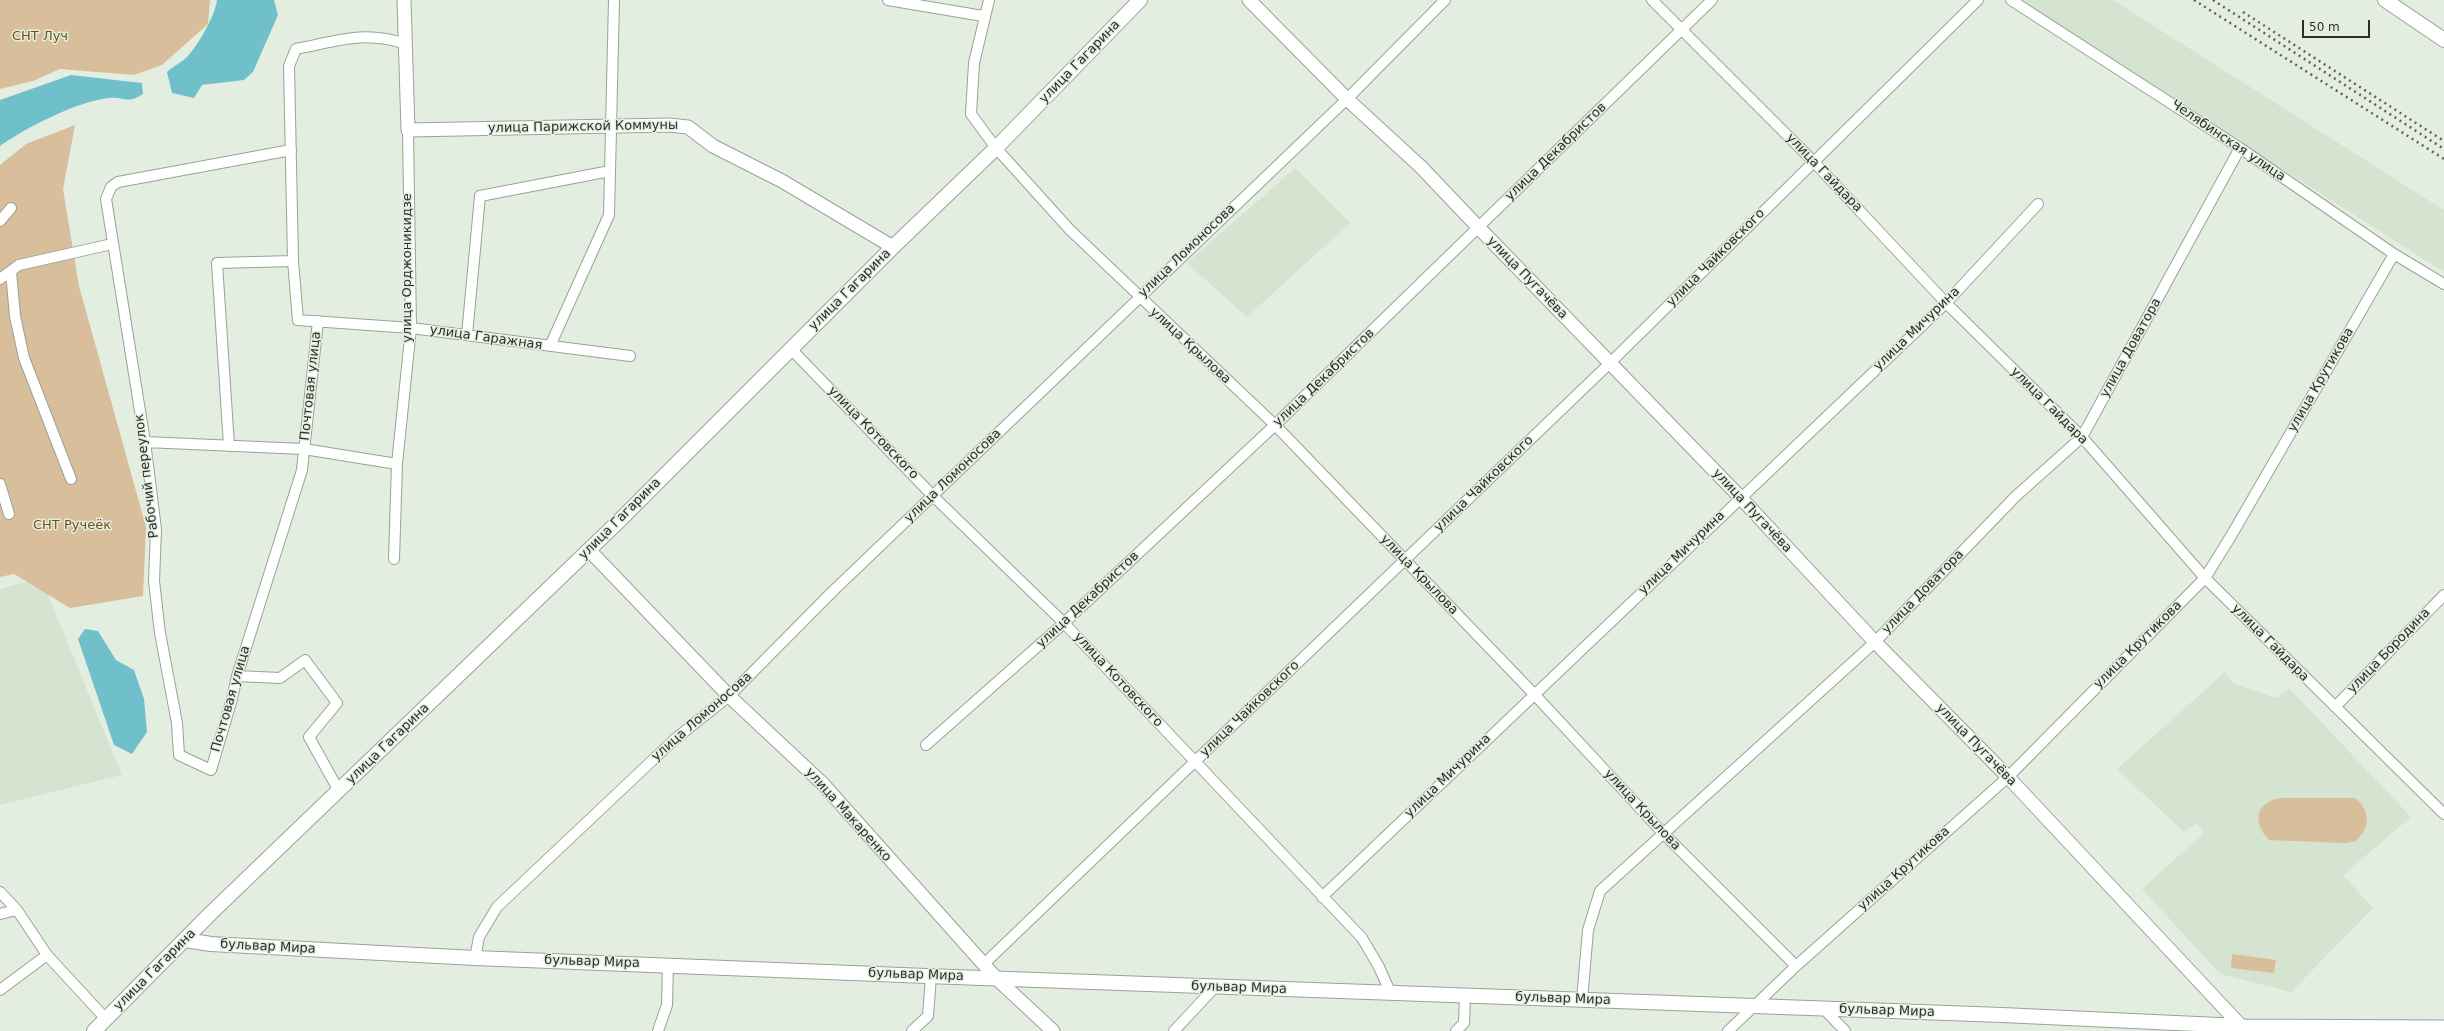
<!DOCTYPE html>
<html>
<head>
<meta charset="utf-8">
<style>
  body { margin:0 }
  #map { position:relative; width:2444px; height:1031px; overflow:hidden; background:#e3eee1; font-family:"DejaVu Sans",sans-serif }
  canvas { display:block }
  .scale { position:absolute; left:2302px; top:20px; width:68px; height:18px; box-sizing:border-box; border:2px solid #2a2e29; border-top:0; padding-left:5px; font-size:12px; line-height:14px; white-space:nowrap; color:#2a2e29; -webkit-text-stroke:3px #e3eee1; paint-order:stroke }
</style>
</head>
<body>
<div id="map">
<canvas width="2444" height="1031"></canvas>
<div class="scale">50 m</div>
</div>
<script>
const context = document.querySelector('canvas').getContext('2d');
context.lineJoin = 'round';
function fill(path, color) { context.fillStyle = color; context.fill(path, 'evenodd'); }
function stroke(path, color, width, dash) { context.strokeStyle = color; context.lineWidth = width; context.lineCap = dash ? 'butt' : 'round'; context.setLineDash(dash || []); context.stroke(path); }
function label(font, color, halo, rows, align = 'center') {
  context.font = font + ' "DejaVu Sans",sans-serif'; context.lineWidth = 3; context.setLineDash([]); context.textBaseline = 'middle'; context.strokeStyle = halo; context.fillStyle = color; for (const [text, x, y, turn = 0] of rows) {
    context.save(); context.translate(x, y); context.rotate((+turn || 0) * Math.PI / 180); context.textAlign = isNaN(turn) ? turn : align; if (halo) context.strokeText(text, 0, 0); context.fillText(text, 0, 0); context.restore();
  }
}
const built = new Path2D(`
  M2017 0H2113L2444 210V272Z
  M1295 168 1350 223 1247 317 1187 263Z
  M41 578 122 775 0 805V589Z
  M2225 672 2232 683 2276 698 2289 688 2411 817 2343 875 2373 908 2291 992 2220 974 2142 889 2204 833 2196 823 2184 832 2117 769Z`);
const green = new Path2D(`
  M0 0H210L208 24 162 65 134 75 60 69 33 81 0 89Z
  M75 125 63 189 79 286 146 527 143 596 70 608 14 574 0 577V165L26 144Z
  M2280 798H2355C2371 811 2370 827 2356 841L2345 843 2269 840C2252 822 2255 803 2280 798Z
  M2232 954 2276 960 2274 973 2231 968Z`);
const water = new Path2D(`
  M217 0H274L278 15 253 72 244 80 202 85 194 98 172 93 167 72C173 66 181 63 187 57 197 47 216 14 217 0Z
  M71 75 142 83 143 94C126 105 125 96 109 98 78 101 25 128 0 146V100Z
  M85 629 98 631 116 660 134 670 144 699 147 732 132 754 114 745 78 639Z`);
const minor = new Path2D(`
  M888 0 983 16
  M989 0 974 63 971 114 996 148 1070 230 1275 425 1534 694 1663 833 1796 966 1728 1031
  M1652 0 1813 161 1946 303 2082 437 2205 578 2444 814
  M2011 0 2240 148 2394 254 2444 284
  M406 44C364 30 337 41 296 49L289 66 293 261 298 320 411 328 630 356
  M291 150 118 182 111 187 106 199 145 442 156 529 154 581 160 633 177 723 179 755 211 770 232 699 237 676 302 470 318 321
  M0 221 11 208
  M11 272 15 316 24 358 71 479
  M0 279 19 265 112 244
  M467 335 480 196 610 171
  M550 346 609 215 614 0
  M791 349 933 496 1064 623 1362 938 1379 967 1391 994
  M145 442 304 449 397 464
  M229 446 217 263 293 261
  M0 484 9 514
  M394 559 397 464 411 328 408 130
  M237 676 280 678 305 660 337 703 309 737 339 791
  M2335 707 2444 595
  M926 745 1064 623 1275 425 1712 0
  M0 892 17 910 47 955 106 1019
  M1322 897 1946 303 2038 204
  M0 914 17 910
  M475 958 479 937 497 907 675 739 729 696 832 592 1347 99 1445 0
  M984 964 1610 363 1978 0
  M1796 966 2008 777 2205 578 2231 536 2394 254
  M0 990 47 955
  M1582 1000 1588 930 1600 891 1875 642 2016 496 2082 437 2240 148
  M1824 1009 1845 1031
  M658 1031 667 1005 668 964
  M912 1031 928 1016 931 976
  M1174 1031 1215 987
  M1456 1031 1464 1023 1465 996`);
const tertiary = new Path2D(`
  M404 0 408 130 669 125 688 127 713 146 782 181 893 247
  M1249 0 1347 99 1421 167 1478 227 1740 497 1875 642 2008 777 2241 1026 2444 1027
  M589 550 729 696 823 784 996 978 1053 1031`);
const secondary = new Path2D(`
  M2385 0 2444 40
  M185 940 211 944 475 958 927 976 2002 1015 2241 1026 2247 1031
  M94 1031 211 913 619 521 893 247 996 148 1140 0`);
const rail = new Path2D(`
  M2194 0 2444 159
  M2213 0 2444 149
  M2243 12 2444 141`);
const parkNames = [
  ["СНТ Луч",40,37],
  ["СНТ Ручеёк",72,526]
];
const streetNames = [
  ["улица Гагарина",1080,62,-46],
  ["улица Парижской Коммуны",583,127,-1],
  ["Челябинская улица",2228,141,34],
  ["улица Декабристов",1556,152,-44],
  ["улица Гайдара",1824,173,46],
  ["улица Ломоносова",1187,251,-44],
  ["улица Чайковского",1716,258,-45],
  ["улица Орджоникидзе",408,268,-90],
  ["улица Пугачёва",1527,278,46],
  ["улица Гагарина",850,290,-45],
  ["улица Мичурина",1917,329,-44],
  ["улица Гаражная",486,338,8],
  ["улица Крылова",1190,346,43],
  ["улица Доватора",2131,348,-61],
  ["улица Декабристов",1324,378,-44],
  ["улица Крутикова",2321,380,-60],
  ["Почтовая улица",311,386,-84],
  ["улица Гайдара",2049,406,45],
  ["улица Котовского",873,433,46],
  ["Рабочий переулок",147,476,-97],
  ["улица Ломоносова",953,476,-44],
  ["улица Чайковского",1484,484,-44],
  ["улица Пугачёва",1752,511,47],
  ["улица Гагарина",620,519,-45],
  ["улица Мичурина",1682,553,-44],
  ["улица Крылова",1419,575,46],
  ["улица Доватора",1923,592,-46],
  ["улица Декабристов",1088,600,-43],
  ["улица Гайдара",2270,643,45],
  ["улица Крутикова",2138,645,-45],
  ["улица Бородина",2389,651,-46],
  ["улица Котовского",1118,680,47],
  ["Почтовая улица",231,699,-74],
  ["улица Чайковского",1250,709,-44],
  ["улица Ломоносова",702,717,-41],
  ["улица Гагарина",388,744,-44],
  ["улица Пугачёва",1976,745,46],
  ["улица Мичурина",1448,776,-44],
  ["улица Крылова",1642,810,47],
  ["улица Макаренко",848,815,48],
  ["улица Крутикова",1904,869,-42],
  ["бульвар Мира",268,947,3],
  ["бульвар Мира",592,962,2],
  ["улица Гагарина",155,970,-45],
  ["бульвар Мира",916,975,2],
  ["бульвар Мира",1239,988,2],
  ["бульвар Мира",1563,999,2],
  ["бульвар Мира",1887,1011,2]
];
fill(built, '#d4e4d1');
fill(green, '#d8be9b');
fill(water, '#70c0cc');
stroke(minor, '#98a397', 12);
stroke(tertiary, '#98a397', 15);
stroke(secondary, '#98a397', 16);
stroke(minor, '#fff', 10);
stroke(tertiary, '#fff', 13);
stroke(secondary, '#fff', 14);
stroke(rail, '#5d635c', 2.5, [2, 4]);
label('13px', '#735012', '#e3eee1', parkNames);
label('13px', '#2a2e29', '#e3eee1', streetNames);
</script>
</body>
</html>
